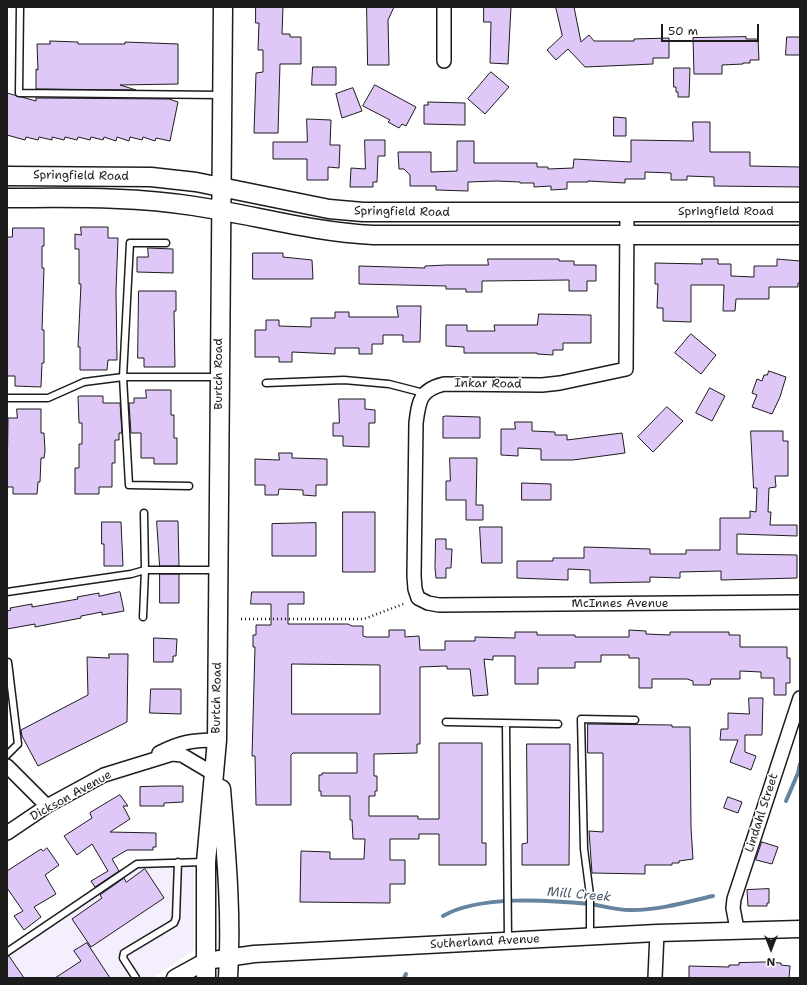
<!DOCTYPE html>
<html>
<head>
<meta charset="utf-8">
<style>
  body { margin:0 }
  #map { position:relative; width:807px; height:985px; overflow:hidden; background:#fff; font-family:"Shantell Sans",sans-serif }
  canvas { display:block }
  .frame { position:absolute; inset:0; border:8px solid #1c1c1c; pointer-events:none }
  .north { position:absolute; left:751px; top:929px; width:40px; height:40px; -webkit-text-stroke:3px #fff; paint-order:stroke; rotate:180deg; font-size:11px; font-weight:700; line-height:16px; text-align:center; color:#1c1c1c }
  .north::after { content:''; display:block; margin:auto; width:14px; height:18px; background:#1c1c1c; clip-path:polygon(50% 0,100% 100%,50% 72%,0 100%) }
  .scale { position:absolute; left:661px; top:24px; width:98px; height:18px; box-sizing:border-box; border:2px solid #1c1c1c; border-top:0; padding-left:5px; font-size:12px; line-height:14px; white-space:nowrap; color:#1c1c1c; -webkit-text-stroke:3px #fff; paint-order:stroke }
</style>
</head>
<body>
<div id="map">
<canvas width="807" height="985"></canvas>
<div class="frame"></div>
<div class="north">N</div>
<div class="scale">50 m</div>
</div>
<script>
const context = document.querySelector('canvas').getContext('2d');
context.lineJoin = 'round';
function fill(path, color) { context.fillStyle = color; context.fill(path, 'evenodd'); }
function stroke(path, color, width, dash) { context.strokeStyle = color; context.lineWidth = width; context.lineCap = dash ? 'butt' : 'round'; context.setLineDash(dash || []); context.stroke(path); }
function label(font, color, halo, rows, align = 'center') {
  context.font = font + ' "Shantell Sans",sans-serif'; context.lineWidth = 3; context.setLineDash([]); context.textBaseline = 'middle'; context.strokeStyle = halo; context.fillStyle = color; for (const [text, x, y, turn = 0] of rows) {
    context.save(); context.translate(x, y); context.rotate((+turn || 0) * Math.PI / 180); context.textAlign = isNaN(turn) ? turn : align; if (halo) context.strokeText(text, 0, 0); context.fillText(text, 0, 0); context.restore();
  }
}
const built = new Path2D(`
  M143 858H194V950L153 978H7V946Z`);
const stream = new Path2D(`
  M786 801 798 773 800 764
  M443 916C479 895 549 900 590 904 604 906 619 911 632 910 660 910 687 902 713 896
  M404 978 406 974`);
const building = new Path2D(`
  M256 7H283L282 34H290V37H301V64H280L278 133H254L256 73 263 72V50H258L259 23H256Z
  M367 7H394L388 20 389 65H368Z
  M484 7H511L508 64 490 63 491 22H484Z
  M556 7H574L581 42 589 35 594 41H634V39L669 38V58H653V64L585 67 568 49 556 60 547 50 562 36Z
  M746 37V39H758L759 60H750V63H743V64L722 65V74H694L693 38Z
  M787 37H800V55H786Z
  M50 41 78 42V44H125V42L178 44V84L120 85 136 90 36 89V69L38 70 37 44H50Z
  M313 67H336V85H312Z
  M674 68H690L689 97H678V92H676V87H674Z
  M491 72 509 87 485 114 468 99Z
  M375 85 416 107 406 126 402 124 399 128 388 122 390 120 363 106Z
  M353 88 362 111 342 118 336 94Z
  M7 93 36 101V98L169 99 178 102 170 141 156 138 155 141 143 137 142 140 130 137 129 141 117 137 116 141 104 137 103 140 91 137 90 140 78 137 77 140 65 137 64 140 52 137V140L39 137 38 140 26 137 25 140 7 135Z
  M428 102 465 103V125L424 124V105H428Z
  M614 117 626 118V136H614Z
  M307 119 331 120 330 145H340L339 168 328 167V180H307V159H273V142H307Z
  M693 122H710V152H750V166L800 167V187L714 186V177L687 176V180H671V173L645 172V179H625V183L588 181V182H567V189L551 190V186L534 187V183H520V182L496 181 468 182V191L436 190V186H410V175L404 169H399L398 152H431V172L457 171V141H474V163H537V167H548V169L573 168 574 159 631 162V140L693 141Z
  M365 140H385V156H378L377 182H373V187H350L351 168 365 169Z
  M81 227H108V238H118L116 291 117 360H108L107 370H80V347H78L81 284H79V249H75V234L81 235Z
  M13 228H44V246H42V268H44L42 330H44V363H42L41 387 15 386V376H7V237H12Z
  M148 248 173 249V273L137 272V257H148Z
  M253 253H283V257L312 260 313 279H253Z
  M488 259H559V261H574V265H596V281H587V291H569V280L482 281V292H466V289H446V286L359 284V266L425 268V266L446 265H488Z
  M702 259H718V264H731V276L754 277V266H777V259L800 261V283H798V287H769V299H736L735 311H723L724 285H691V322L663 321V308H657L658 284H655V263L702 264Z
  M139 291H176V311H174L175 367H144V358H138Z
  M397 306H421L420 342H403V335H383V344H372V354H359V348H335V354L292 352V362H279V357H255V330H266V320H279V326L311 327V318H335V312H349V317H398Z
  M539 314 591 315V343H563V350H553V355L537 354V353H464V347L446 346V325H467V331H495L494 325H537Z
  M691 334 716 355 701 374 675 353Z
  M769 371 786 377 780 397 772 414 752 407 757 395 752 393 757 379 762 381 764 375H767Z
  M710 388 725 396 712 421 696 413Z
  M146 390H171V415H174V438H177V464H154V458H141V433H131L129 403H134V398H146Z
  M80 396H103V403H120L122 433H119V440H115V463H112V487H99V494H75V468H79V444H82V423H79L78 397Z
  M339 399H365V409L375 410V423H369V447L343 446V436H333V423H339Z
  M667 407 683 421 653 452 638 437Z
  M17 409H41V433H44L45 451 44 458H41L40 482H38L37 494H13V487H7L8 418H17Z
  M446 416 480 417V438H443V417Z
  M515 422H532V431L555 432V435H567V440L622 433 625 453 573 460H541V449L518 448V456L501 455V429H515Z
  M751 431H783V441H788V476H775L776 487 769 488 768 512H771L770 525H797V536L737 534V554L797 555V578L721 580V571L680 572V578L650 577V582L590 583V570L568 569V580L517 578V561H553V558H584V547L650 549V554H686V550H720V518H750V511L756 512 757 488H754Z
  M279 453H292V458L327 459V485H316V496L303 495V490L279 489 278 495H265V485H255V459L279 460Z
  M450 458H477L476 505H483V520H466V500H446V481H450Z
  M522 483 551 484V500H522Z
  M343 512H375V572H343Z
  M157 521H178L179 566H160Z
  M102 522H121L123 566H104V544H102Z
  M316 523V556H272V524Z
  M480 527H502V563H482Z
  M436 539H446V549H452L451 568H446V578H436L435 568Z
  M160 574H179V603H160Z
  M120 592 124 611 102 615V612L81 616V618L35 627V624L7 629V611L11 610 10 608 32 604V607L78 599 77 597 99 593V596Z
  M252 592H304V604H288V624H348L352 626H363V636L366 637H389V630H405V637L419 636 420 650H445V641H475V637L515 638V632H537V635H575V637H629V630L646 631V634L670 635V632H729V635H740V647H787V658H790V683H786V695H774V678H761V672L740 671V679H711L710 685H693V681L687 679H652V688H639V658H629V655H601V662H575V668H538V684H515V656H493V660L484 659 488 695 473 696 470 669H447V666L420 667V744H417V753L374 754V776H377V791H375V796H369V816H418V819H439V743H482V843H486V865H439V834H419V839H390V860H405V884H390V903L300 902 301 851 330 852V859H364L365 839H353L352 820H350V796H321V791H319V775H322V773H357V753H293L291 755V805H256L255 756H252L255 647H253V635H256V625H271V604H251ZM292 664 380 665V714H292Z
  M154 638 177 639 176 656H173V662H154Z
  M109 654H128L127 722 38 766 22 736 21 730 88 695 87 657 109 658Z
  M151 689H181V714L150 713Z
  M749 698H763L762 735H745V752L756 756 751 770 730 762 738 740H720L721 729H728V713L749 714Z
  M588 724 672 725V727H690L691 828 693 859 679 861V863H672V865H645V874L592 873 589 831 603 832V753H588Z
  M527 744H570L569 865H522V844L527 843Z
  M164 786H183V802L164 803V806H140V787Z
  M120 795 128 806H123L130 819 110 832 156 833V847H153V850H127L112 859 119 871 95 887 91 881 108 871 92 844 77 855 64 836 92 818 90 813Z
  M728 797 742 802 738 813 724 808Z
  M762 842 778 847 772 864 756 860Z
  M47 848 59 865 45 875 56 894 34 907 41 917 24 930 14 916 23 911 7 888V871L41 849 43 851Z
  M145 869 164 898 91 947 72 919 102 898 100 895 124 878 126 882Z
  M769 889V903H767V906H748L747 890Z
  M87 943 110 978H55L81 961 74 951Z
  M7 956H9L24 978H7Z
  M765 962 781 963V965L790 966 789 978H689V966L729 967V965H739V963Z`);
const path = new Path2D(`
  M241 619H364L406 603`);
const service = new Path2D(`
  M20 7 19 93 221 95
  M166 243H130L123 377 129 485 189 486
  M266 383 344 380 389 384 424 393
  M7 398H48L84 382 123 377H219
  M144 513 145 570H216
  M7 592 131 574 145 570 143 617
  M446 722 558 724
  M506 724 508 940
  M7 755 18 744 8 662
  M590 936V895L584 849 581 719 635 720
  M7 952 137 864 204 862
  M136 978 123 958 124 953 174 923 176 918 178 862`);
const minor = new Path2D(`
  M444 7V61
  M627 213 626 369 560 383 542 385 444 384C420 390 419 400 416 423L414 576 415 589 418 598 428 603 439 605 800 602
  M159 753C181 742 192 740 217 740
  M7 766 47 806
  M7 833 47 806 104 775 172 754 182 755 214 774
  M737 929 733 908 734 899 800 698
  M655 978 657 933`);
const tertiary = new Path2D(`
  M175 978 206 961 254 954 657 933 800 929`);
const secondary = new Path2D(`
  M7 176 151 177 196 182 329 209 363 212H800
  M7 198C69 198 132 196 194 206 254 215 312 232 373 235H800
  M221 789C226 851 232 915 228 978
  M206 978V862L217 740 223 7`);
const streetNames = [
  ["Springfield Road",81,176,1],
  ["Springfield Road",402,212,1],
  ["Springfield Road",726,212],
  ["Burtch Road",219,374,-90],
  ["Inkar Road",488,384,1],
  ["McInnes Avenue",620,604],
  ["Burtch Road",217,698,-89],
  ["Dickson Avenue",71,796,-29],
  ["Lindahl Street",762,813,-72],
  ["Sutherland Avenue",485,942,-3]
];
const waterNames = [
  ["Mill Creek",579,895,5]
];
fill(built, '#f5eefd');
stroke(stream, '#66849e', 4);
fill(building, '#dfc8f8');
stroke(building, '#1c1c1c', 1);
stroke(service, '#1c1c1c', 9);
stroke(minor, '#1c1c1c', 16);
stroke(tertiary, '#1c1c1c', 19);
stroke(secondary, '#1c1c1c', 21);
stroke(path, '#1c1c1c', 2.5, [1, 3]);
stroke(service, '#fff', 6);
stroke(minor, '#fff', 13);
stroke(tertiary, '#fff', 16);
stroke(secondary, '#fff', 18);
label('12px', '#1c1c1c', '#fff', streetNames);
label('italic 13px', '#475968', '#fff', waterNames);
</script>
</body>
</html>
